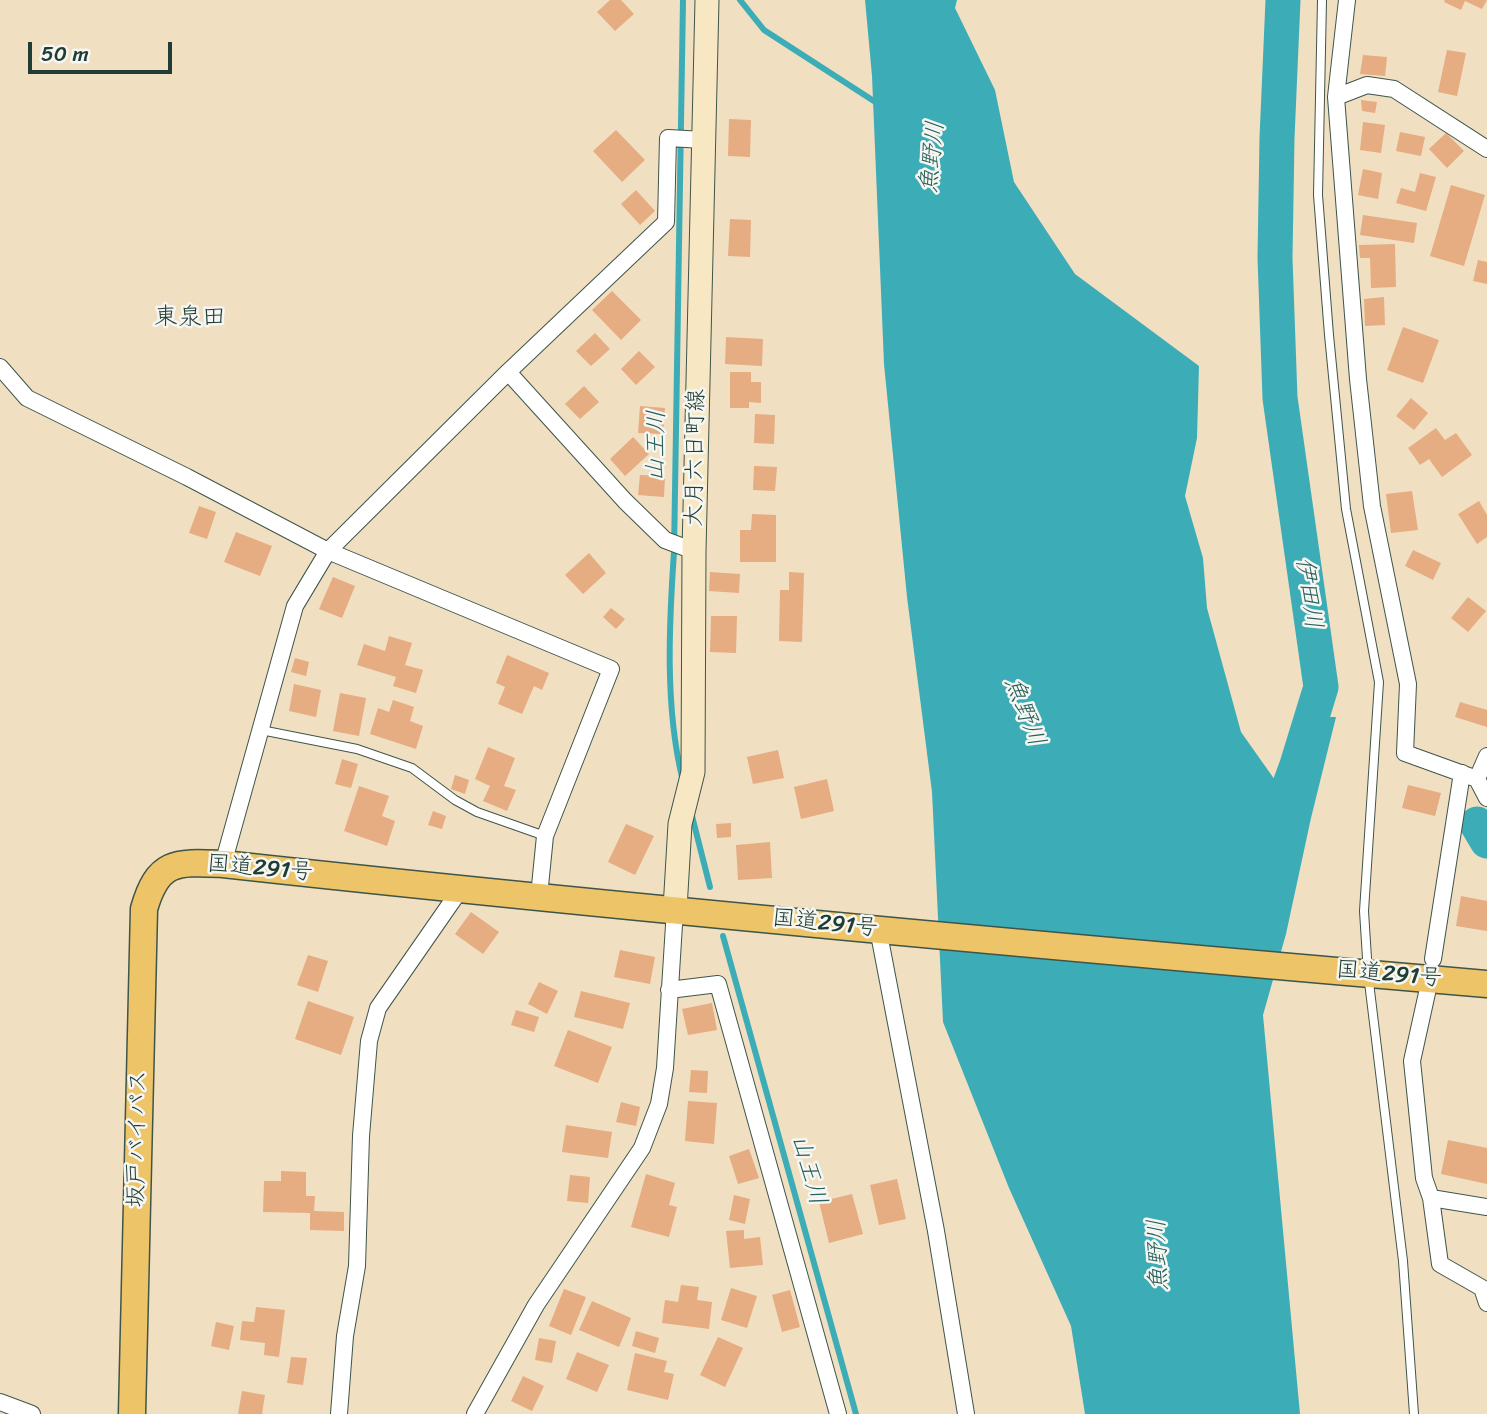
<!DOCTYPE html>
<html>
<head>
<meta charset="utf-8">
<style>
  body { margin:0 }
  #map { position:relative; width:1487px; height:1414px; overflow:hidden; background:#f1dfc2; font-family:Sriracha,sans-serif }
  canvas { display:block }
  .scale { position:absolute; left:28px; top:42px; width:144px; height:32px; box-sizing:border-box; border:4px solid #1f3d34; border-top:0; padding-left:9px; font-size:21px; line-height:24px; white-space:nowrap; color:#1f3d34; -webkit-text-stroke:5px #f6f6f2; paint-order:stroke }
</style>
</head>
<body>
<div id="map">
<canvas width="1487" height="1414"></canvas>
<div class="scale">50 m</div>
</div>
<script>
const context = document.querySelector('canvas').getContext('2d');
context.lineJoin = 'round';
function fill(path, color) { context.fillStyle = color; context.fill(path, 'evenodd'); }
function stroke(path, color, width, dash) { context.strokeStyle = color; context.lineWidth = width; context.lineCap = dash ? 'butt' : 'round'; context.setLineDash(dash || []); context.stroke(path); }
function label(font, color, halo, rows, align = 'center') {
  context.font = font + ' Sriracha,"Klee One",sans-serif'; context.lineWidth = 5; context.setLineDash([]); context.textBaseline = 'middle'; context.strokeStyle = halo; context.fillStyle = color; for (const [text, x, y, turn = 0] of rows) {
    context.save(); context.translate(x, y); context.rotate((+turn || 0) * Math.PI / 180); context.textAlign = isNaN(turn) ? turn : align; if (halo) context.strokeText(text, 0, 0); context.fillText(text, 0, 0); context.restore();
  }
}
const water = new Path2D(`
  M865 0H957L955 8 995 90 1014 182 1075 274 1199 366 1197 438 1185 496 1203 558 1207 608 1241 732 1294 807 1324 717H1336L1311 818 1286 934 1263 1015 1300 1414H1085L1071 1326 1009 1188 943 1022 932 792 907 597 884 364 872 76Z`);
const stream = new Path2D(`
  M740 0 764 30 880 105
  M682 777C665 706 669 625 674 552L683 0
  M691 812 710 887
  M723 936 856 1414`);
const river = new Path2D(`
  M1477 824 1487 841
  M1270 839 1297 765 1321 687 1280 398 1275 258 1277 138 1283 0`);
const building = new Path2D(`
  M610 0H621L634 14 615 31 597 12Z
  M1445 0H1487L1482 9 1465 1 1461 10 1444 2Z
  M1447 50 1466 53 1457 96 1438 92Z
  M1363 55 1387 57 1385 76 1360 74Z
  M1361 100 1377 102 1375 113 1362 111Z
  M729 119 751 120 750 157 728 156Z
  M1363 122 1385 125 1381 153 1360 150Z
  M616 130 645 160 622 182 593 151Z
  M1400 132 1425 137 1421 156 1396 151Z
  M1446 133 1464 151 1447 168 1429 149Z
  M1363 169 1382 173 1378 199 1358 195Z
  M1420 173 1436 177 1426 211 1396 203 1401 188 1415 192Z
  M1451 185 1485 195 1464 266 1430 256Z
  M636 190 655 211 640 225 621 204Z
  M1363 215 1417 223 1414 243 1360 235Z
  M730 219 751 220 750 257 728 256Z
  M1395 244 1396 287 1371 288 1370 258H1360L1359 245Z
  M1478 260 1487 262V284L1473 281Z
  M612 291 641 320 621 340 592 310Z
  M1384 297 1385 325 1365 326 1364 299Z
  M1403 327 1439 340 1423 383 1387 370Z
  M595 333 610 349 591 366 576 351Z
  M726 337 763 339 762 366 725 364Z
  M639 351 655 367 636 385 621 369Z
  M730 372H751V382H761V403L749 402V408H730Z
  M584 386 599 402 580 419 565 404Z
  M1411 398 1428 413 1414 430 1396 416Z
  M640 406 665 408 663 434 638 433Z
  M755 414 775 415 774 444 754 443Z
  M1436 428 1445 440 1456 433 1472 455 1442 477 1429 459 1420 465 1408 448Z
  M633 437 649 454 625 476 610 459Z
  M754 466 777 467 775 491 753 490Z
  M640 475 665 476 664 497 638 495Z
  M1412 491 1418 530 1391 533 1386 494Z
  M1479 501 1487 515V537L1477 544 1458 514Z
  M199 506 216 512 207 539 189 533Z
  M752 514 776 515V562H740V530H751Z
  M236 532 272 546 260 576 224 562Z
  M1413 550 1441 563 1433 580 1405 566Z
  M589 553 606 573 583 594 565 575Z
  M710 572 740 574 739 593 709 591Z
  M789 572 804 573 802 642 779 641 780 590H789Z
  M333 577 355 586 342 618 319 609Z
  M1468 597 1486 611 1468 632 1451 618Z
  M611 608 625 619 616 629 603 617Z
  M711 616H737L736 653 710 652Z
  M389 636 412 643 405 665 423 670 416 693 393 686 396 677 357 665 364 644 385 651Z
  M507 655 549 673 542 690 534 686 522 714 498 704 505 687 496 683Z
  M295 658 309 662 306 676 291 672Z
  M294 684 321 690 316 717 289 711Z
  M340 693 366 698 359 736 333 731Z
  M393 700 414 707 410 721 423 726 416 749 370 734 378 708 389 712Z
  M1460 702 1487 710V727L1455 717Z
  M488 747 515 758 504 786 516 790 507 811 483 801 490 786 475 779Z
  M778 750 784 778 753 784 747 757Z
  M342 759 358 764 351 788 335 784Z
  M455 775 469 780 465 794 451 789Z
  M827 779 834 811 801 819 794 787Z
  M1408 785 1441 793 1435 816 1402 808Z
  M359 786 389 796 382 816 395 821 387 846 344 831Z
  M433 811 446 816 442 829 428 825Z
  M731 823V837L717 838 716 824Z
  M626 824 654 836 635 875 608 862Z
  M770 842 772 878 738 880 736 845Z
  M1461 896 1487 901V931L1456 926Z
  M471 912 499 932 483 954 455 934Z
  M620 950 655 957 650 984 614 977Z
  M308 955 328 961 318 992 297 985Z
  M539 982 558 991 547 1014 528 1004Z
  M581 991 630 1003 623 1029 574 1017Z
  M308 1001 354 1017 341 1055 295 1039Z
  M712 1003 717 1030 688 1035 682 1009Z
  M516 1010 539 1017 534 1032 511 1025Z
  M568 1030 612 1047 598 1083 554 1066Z
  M691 1070 708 1071 707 1093 689 1092Z
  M688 1101 717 1103 714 1144 685 1141Z
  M621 1102 640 1107 636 1126 616 1122Z
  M566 1125 612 1132 608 1158 562 1152Z
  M1448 1140 1487 1148V1184L1441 1174Z
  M749 1149 759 1178 738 1184 729 1156Z
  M281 1171 306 1172V1196H315L314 1211 344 1212V1231L310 1230V1213L263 1212 264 1181H281Z
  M646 1174 675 1183 669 1205 677 1207 669 1237 631 1227Z
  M570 1175 590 1177 588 1203 567 1201Z
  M897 1179 906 1219 879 1225 870 1185Z
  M852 1194 863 1234 829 1243 819 1202Z
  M734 1195 750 1199 745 1224 729 1220Z
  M744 1230V1239L760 1237 763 1265 730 1268 726 1231Z
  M681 1285 699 1287 697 1300 712 1302 709 1329 662 1323 665 1300 678 1302Z
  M731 1288 757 1296 747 1328 721 1320Z
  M564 1289 586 1297 571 1335 549 1326Z
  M790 1290 800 1327 782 1332 772 1295Z
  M592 1301 631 1318 619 1347 579 1330Z
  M256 1307 285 1310 279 1357 264 1355 265 1343 240 1340 242 1321 254 1322Z
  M216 1322 234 1326 229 1350 211 1346Z
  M636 1331 659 1338 655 1353 632 1346Z
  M718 1337 743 1348 725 1387 700 1375Z
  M539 1338 556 1341 552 1363 535 1360Z
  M577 1352 609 1365 597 1392 566 1379Z
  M635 1353 667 1361 664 1372 674 1374 668 1400 627 1390Z
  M291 1357 307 1358 303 1385 287 1383Z
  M523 1376 544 1386 532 1411 511 1401Z
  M242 1391 265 1395 262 1414H238Z`);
const service = new Path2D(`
  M1322 0 1318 195 1329 335 1346 509 1379 682 1364 911 1368 974 1403 1261 1414 1414
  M261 730 357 749 412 768 455 800 477 812 545 836`);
const minor = new Path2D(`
  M1347 0 1336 97 1358 379 1372 506 1408 684 1405 753 1477 779 1487 798
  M1336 97 1367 85 1394 89 1487 149
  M0 367 27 398 187 477 328 551 611 669 545 836 539 896
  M508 372 625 501 665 540 694 551
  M1477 779 1487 756
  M223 864 295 606 328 551 508 372 666 222 668 138 704 140
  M878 929 936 1231 966 1414
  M1433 959 1462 773
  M669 990 718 984 838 1414
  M1427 993 1412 1061 1424 1178 1431 1198 1487 1207
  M1431 1198 1440 1264 1482 1288 1487 1303
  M0 1402 32 1414
  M339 1414 345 1336 357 1266 361 1136 369 1041 378 1008 460 890
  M475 1414 536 1305 642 1148 659 1104 665 1068 675 909`);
const secondary = new Path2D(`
  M675 909 680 824 693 772 694 551 707 0`);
const trunk = new Path2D(`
  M132 1414 144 909C158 860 176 862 223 864 643 910 1065 948 1487 984`);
const streetNames = [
  ["大月六日町線",696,458,-89],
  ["国道291号",260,869,5],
  ["国道291号",825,924,6],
  ["国道291号",1389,975,5],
  ["坂戸バイパス",138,1139,-89]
];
const waterNames = [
  ["魚野川",933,157,-84],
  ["山王川",657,446,-89],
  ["伊田川",1308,593,82],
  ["魚野川",1024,712,69],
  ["山王川",808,1170,74],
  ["魚野川",1159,1255,-92]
];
const neighbourhoodNames = [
  ["東泉田",190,318]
];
fill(water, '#3cadb6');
stroke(stream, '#3cadb6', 6);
stroke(river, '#3cadb6', 35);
fill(building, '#e6ac82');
stroke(service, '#3e5549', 10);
stroke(minor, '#3e5549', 18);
stroke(secondary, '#3e5549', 25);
stroke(trunk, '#3e5549', 29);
stroke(service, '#fff', 8);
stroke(minor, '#fff', 16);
stroke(secondary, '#f8e7c3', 23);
stroke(trunk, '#eec469', 26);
label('23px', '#1f3d34', '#f6f6f2', streetNames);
label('italic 24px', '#285f5b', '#f6f6f2', waterNames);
label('24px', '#1f3d34', '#f6f6f2', neighbourhoodNames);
</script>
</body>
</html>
